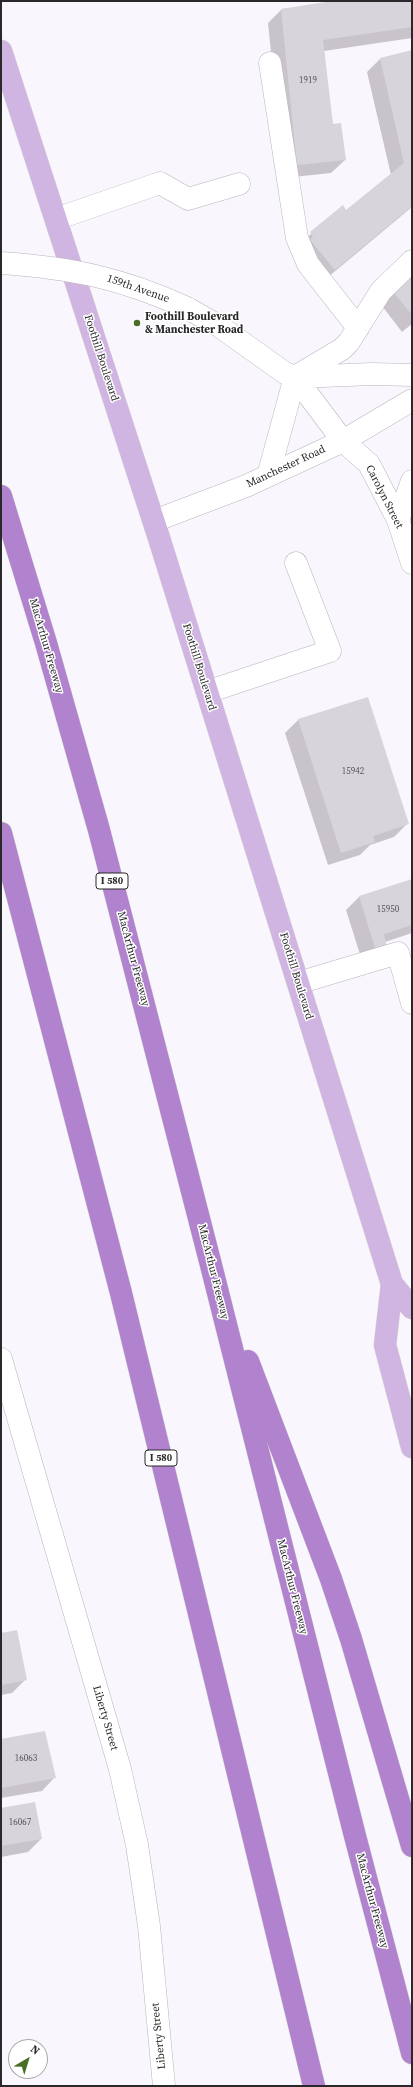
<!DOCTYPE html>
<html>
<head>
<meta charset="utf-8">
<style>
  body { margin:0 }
  #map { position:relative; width:413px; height:2087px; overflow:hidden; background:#faf6fd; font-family:"Source Serif 4",serif }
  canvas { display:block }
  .frame { position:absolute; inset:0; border:2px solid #29282a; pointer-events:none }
  .north { position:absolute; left:8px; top:2039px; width:40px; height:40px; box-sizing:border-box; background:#fff; border:1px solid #a9a9aa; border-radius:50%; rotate:38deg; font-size:11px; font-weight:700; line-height:16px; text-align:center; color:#29282a }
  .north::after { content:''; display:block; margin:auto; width:14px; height:18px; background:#4a6e27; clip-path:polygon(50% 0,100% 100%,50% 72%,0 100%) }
</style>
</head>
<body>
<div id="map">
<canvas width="413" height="2087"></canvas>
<div class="frame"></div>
<div class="north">N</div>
</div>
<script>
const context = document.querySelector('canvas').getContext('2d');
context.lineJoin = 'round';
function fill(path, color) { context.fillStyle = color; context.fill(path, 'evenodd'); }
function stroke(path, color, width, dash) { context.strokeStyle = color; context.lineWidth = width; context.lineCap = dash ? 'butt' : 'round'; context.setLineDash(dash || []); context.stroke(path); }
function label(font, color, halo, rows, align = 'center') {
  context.font = font + ' "Source Serif 4",serif'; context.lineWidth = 3; context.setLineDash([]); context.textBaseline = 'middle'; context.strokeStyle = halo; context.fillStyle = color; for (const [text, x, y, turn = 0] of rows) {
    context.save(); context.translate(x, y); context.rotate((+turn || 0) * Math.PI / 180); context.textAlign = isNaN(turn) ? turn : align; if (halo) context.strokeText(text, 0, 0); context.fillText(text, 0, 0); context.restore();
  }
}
const shadow = new Path2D(`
  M338 1H412V38L324 51 332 125 345 160 331 173 284 178 268 23 282 9Z
  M412 51V207L321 283 297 246 343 207 346 211 391 175 367 72 380 59Z
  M412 273V324L402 332 379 302Z
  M367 698 407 824 394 837 370 845 360 855 328 865 285 733 298 720Z
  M412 880V933L385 942 363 964 346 910 359 897Z
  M1 1634 26 1679 12 1693 1 1695Z
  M1 1740 55 1777 42 1791 1 1798Z
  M1 1809 41 1839 28 1852 1 1857Z`);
const building = new Path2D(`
  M332 1H412V27L323 40 333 124 341 123 346 160 297 165 281 9Z
  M412 50V206L335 270 310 240 313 237 310 232 343 205 346 210 404 163 380 58Z
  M412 272V315L391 289Z
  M368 697 409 824 373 836 375 842 341 853 298 719Z
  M412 879V925L384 934 387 948 376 951 359 896Z
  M17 1630 27 1680 1 1685V1633Z
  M45 1731 56 1778 1 1788V1739Z
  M35 1802 42 1839 1 1846V1808Z`);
const minor = new Path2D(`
  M270 63 297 238 308 264 358 328
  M56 219 160 183 188 199 239 184
  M187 308 219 326 285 373 295 377 343 441 369 464 398 520 412 563
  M298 377 372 374 412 375
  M268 476 295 377 342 349 349 342 381 291 412 261
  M398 520 412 481
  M154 521 246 486 343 441 412 400
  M207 692 330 651 296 563
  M298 983 398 953 412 1003
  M1 1359 120 1769 137 1845 149 1926 164 2086`);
const major = new Path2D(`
  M1 51 159 538 392 1284 412 1308
  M392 1284 385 1345 412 1447`);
const highway = new Path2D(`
  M1 496 46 643 99 830 212 1269 355 1836 412 2053
  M1 833 121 1293 314 2086
  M248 1361 331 1579 351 1639 412 1846`);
const minorBridge = new Path2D(`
  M1 263C72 268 122 278 187 308`);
const markers = [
  [137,323,4,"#4a6e27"]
];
const numberNames = [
  ["1919",308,81],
  ["15942",353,772],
  ["15950",388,910],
  ["16063",26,1759],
  ["16067",20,1823]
];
const shields = [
  [112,881,32],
  [161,1458,32]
];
const shieldNames = [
  ["I 580",112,881],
  ["I 580",161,1458]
];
const streetNames = [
  ["159th Avenue",138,289,19],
  ["Foothill Boulevard",101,358,72],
  ["Manchester Road",286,467,-25],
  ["Carolyn Street",384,497,63],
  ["MacArthur Freeway",46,646,74],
  ["Foothill Boulevard",199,667,73],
  ["MacArthur Freeway",133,959,75],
  ["Foothill Boulevard",296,976,73],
  ["MacArthur Freeway",213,1272,76],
  ["MacArthur Freeway",292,1587,76],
  ["Liberty Street",105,1718,74],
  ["MacArthur Freeway",372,1901,75],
  ["Liberty Street",159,2036,-96]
];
const poiNames = [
  ["Foothill Boulevard",145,317],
  ["& Manchester Road",145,330]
];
fill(shadow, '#0003');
fill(building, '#d8d4db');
stroke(minor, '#b8b4bb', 23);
stroke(major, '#d4d4d4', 23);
stroke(highway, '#d4d4d4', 23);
stroke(minor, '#fff', 22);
stroke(major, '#d0b4e1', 22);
stroke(highway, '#b182cd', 22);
stroke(minorBridge, '#b8b4bb', 23, []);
stroke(minorBridge, '#fff', 22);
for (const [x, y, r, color] of markers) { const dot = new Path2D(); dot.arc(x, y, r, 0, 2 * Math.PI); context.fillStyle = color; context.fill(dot); stroke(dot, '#fff', 1.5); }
label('9px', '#555356', null, numberNames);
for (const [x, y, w] of shields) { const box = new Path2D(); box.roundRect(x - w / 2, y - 8, w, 16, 3); context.fillStyle = '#fff'; context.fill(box); stroke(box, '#29282a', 1); }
label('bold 10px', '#29282a', null, shieldNames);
label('11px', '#29282a', '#fff', streetNames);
label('bold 11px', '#29282a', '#fff', poiNames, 'left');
</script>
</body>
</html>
